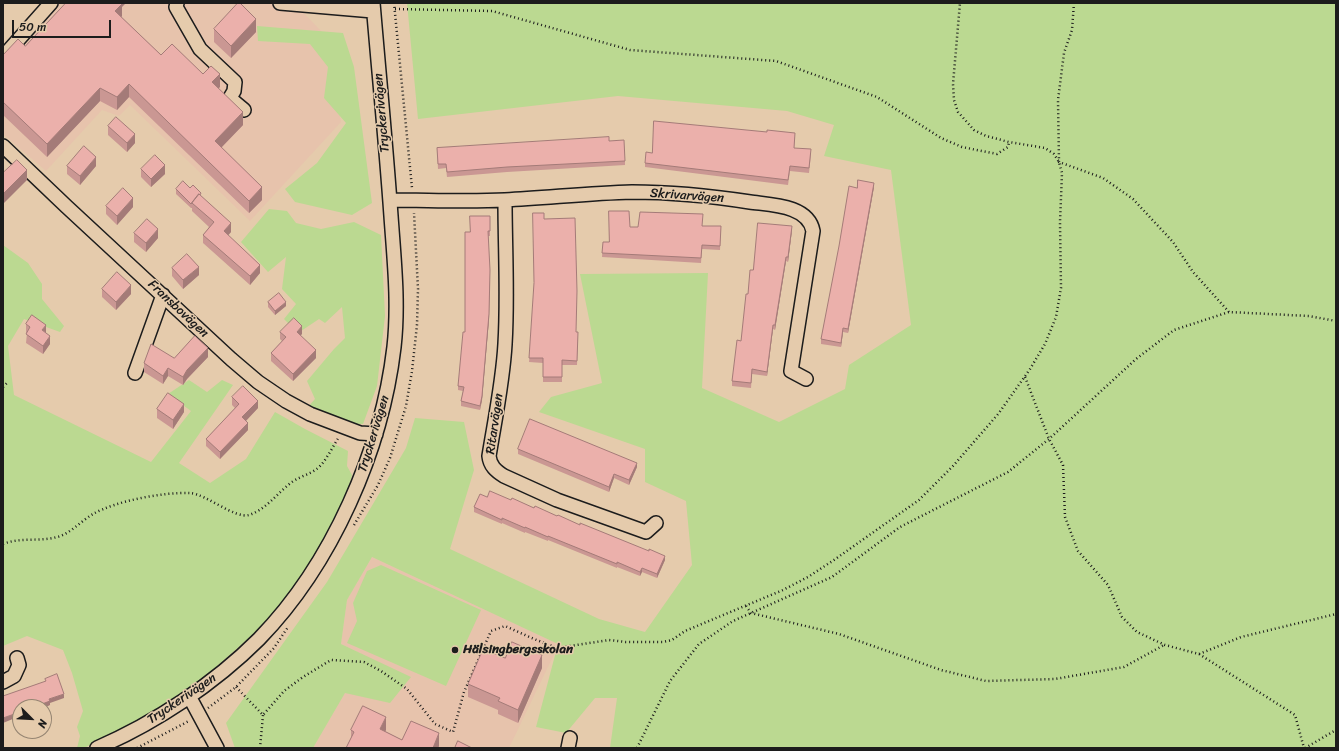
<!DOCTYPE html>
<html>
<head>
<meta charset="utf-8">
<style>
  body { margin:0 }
  #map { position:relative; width:1339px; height:751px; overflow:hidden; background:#e5cbac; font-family:Sriracha,sans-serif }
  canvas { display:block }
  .frame { position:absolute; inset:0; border:4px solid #1c1c1c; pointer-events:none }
  .north { position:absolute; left:12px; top:699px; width:40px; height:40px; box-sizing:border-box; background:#e5cbac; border:1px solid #958572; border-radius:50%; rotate:114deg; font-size:11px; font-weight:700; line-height:16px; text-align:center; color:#1c1c1c }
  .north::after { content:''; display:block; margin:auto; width:14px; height:18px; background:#1c1c1c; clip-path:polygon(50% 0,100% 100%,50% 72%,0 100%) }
  .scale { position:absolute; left:12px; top:20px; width:99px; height:18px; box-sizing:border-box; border:2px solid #1c1c1c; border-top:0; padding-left:5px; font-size:12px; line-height:14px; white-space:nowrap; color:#1c1c1c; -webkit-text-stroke:3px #e5cbac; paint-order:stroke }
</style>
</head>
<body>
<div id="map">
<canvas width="1339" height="751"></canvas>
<div class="frame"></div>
<div class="north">N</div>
<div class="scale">50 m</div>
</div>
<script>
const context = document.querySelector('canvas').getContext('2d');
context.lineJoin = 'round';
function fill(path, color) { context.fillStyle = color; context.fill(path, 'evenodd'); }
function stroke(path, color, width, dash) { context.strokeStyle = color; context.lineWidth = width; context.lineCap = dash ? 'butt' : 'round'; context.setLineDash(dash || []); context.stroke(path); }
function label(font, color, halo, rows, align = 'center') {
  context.font = font + ' Sriracha,sans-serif'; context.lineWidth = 3; context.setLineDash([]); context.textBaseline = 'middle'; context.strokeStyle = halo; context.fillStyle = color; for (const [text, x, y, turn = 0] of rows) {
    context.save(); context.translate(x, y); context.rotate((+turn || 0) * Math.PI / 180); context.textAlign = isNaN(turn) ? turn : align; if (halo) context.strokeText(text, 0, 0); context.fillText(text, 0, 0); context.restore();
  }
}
const built = new Path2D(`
  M50 3H294L325 35 341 122 250 221 130 105 119 116 102 110 46 171 3 134V57Z
  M372 557 559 644 509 748H313L366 656 341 644 347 600Z`);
const green = new Path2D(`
  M407 3H1336V748H610L617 698H595L566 733 536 727 558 644 372 557 347 600 341 644 411 677 390 703 345 693 313 748H235L226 723 327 582 406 448 415 418 464 422 474 470 450 549 599 619 645 632 692 565 686 501 645 482V449L539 412 551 397 602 383 580 274 708 273 702 388 779 422 845 389 849 365 911 325 891 170 824 156 834 125 787 111 618 96 418 119Z
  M257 26 343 33 354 67 372 203 352 215 295 202 285 189 317 163 346 123 324 98 328 67 310 44 258 41Z
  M269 209 287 211 296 223 321 229 354 222 381 235 385 316 377 386 363 424H342L306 409 315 399 307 381 334 349 345 338 342 307 325 323 319 319 298 333 284 319 296 304 282 289 286 257 268 272 241 242Z
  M3 245 28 263 42 284V299L64 326 60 332 24 319 8 346 14 395 151 462 191 411 168 394 189 380 207 392 222 380 233 385 179 463 210 483 246 459 275 412 305 429 348 451 347 466 352 475 341 517 307 569 266 623 191 689 151 715 84 748H77L80 736 77 727 83 711 72 673 63 650 27 636 3 646Z
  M381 565 481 610 446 686 347 643 357 621 353 603 367 571Z`);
const path = new Path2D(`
  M394 3 412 188
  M1074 3 1072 30 1064 53 1058 100 1059 162 1103 178 1133 199 1173 242 1193 272 1229 312
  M395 9 492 11 630 50 776 61 877 97 941 138 962 147 997 154 1008 147 1009 142
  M1025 377 1049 439 1063 465 1065 517 1078 551 1108 585 1122 617 1137 632 1165 645 1199 654 1241 637 1336 614
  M3 387 7 383
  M354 525 378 485 390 458 406 406 412 371 417 325 418 289 414 213
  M3 544C20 537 39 542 57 537 70 534 81 521 93 514 116 501 163 492 190 493 206 494 235 519 249 515 267 509 278 492 292 482 302 475 313 474 321 465 328 457 333 446 339 437
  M746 606 751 613 839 634 941 670 986 681 1055 679 1124 667 1164 645
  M1199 654 1295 715 1304 748
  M236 687 263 715 284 691 303 677 331 660 364 662 381 671 407 689 435 724 453 732 464 692 491 631 505 626 534 639 557 648 609 640 626 642H663L672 640 685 631 783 590 808 577 834 560 919 500 953 466 999 413 1030 369 1045 344 1056 317 1061 288 1060 222 1062 173 1059 162 1054 154 1045 148 1009 142 986 136 974 130 958 112 954 100 953 84 960 3
  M208 708 236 687 274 648 288 627
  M137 748 189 721
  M260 748 263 715
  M637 748 670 681 699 644 733 621 832 577 900 527 1008 472 1049 439 1136 359 1174 330 1229 312 1309 316 1336 321
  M1305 748 1336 730`);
const minor = new Path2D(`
  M177 3 176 7 200 49 235 82 234 91 231 96 232 100 244 110
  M280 3 373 11
  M3 57 51 3
  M3 146 67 207 231 359 258 382 286 401 310 414 360 433 376 434
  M390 200C428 200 467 202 505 200 547 198 590 193 632 192 672 192 711 196 750 202 771 205 808 205 813 231L791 371 806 379
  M505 200C505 248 508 296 505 344 503 381 495 419 489 456 490 466 496 471 504 476L557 500 646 532 656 523
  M135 373 163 295
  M3 682 14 676 19 665 17 658
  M189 696 217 748
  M97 748C155 723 214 684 259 639 332 564 382 450 394 347 399 303 394 259 391 216 386 145 379 74 373 3
  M568 748 570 738`);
const wall = new Path2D(`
  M122 7V16L121 17 161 55 203 74 220 87 218 88 243 125 221 148 262 200 249 213 129 97 117 110 100 101 47 157 3 115V55Z
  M214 29 256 32 231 58 214 42Z
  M108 126 135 143 127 152 108 135Z
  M795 137 794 148 811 154 809 173 790 171 788 185 645 167V163L652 153Z
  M609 141 625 161V165L507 172 447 177 446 168 438 169 437 148Z
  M67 166H96L80 185 67 174Z
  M141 169 165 174 151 187 141 177Z
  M874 187 848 333 843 332 841 347 821 344V339L857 188Z
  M190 188 201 196 231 232 228 235 260 273 250 285 203 243V235L209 227 192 211V208H191L176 194V189Z
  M106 206 133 207 117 225 106 214Z
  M490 216V236H488L489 319 482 400 480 410 461 406V401L463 391 458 390V386L465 332Z
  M544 219 576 332H578L577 365H562V382H543V363L529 362Z
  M703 226H721L720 250 702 249 701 263 602 257 603 242H609Z
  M792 230 788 262 786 261 775 330 773 329 767 376 752 374 751 388 732 386V381L741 341 748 294 753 270Z
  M134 233 158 238 146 252 134 242Z
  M172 268 199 275 183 289 172 276Z
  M102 289 131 294 116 310 102 297Z
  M268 302 286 306 275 315 268 307Z
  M26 324 46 333 50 344 43 354 26 343 27 333H26Z
  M280 332 302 334 300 335 316 358 293 381 271 361V353L282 341 280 339Z
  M208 357 187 379 183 385 168 376 163 384 144 372V363L174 358Z
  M232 397 258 408 246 421 248 430 220 459 206 446V439L235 408 232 405Z
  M157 409 184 412 173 429 157 418Z
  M518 449 637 467 629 485 614 478 609 492 518 454Z
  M487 497 511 500 557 516 665 560 657 578 642 572 640 576 617 567V568L548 540V541L525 532V533L502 523V524L474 512V507Z
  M505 658 542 668 518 723 498 714V710L468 697V684Z
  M351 730H386L385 731 402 740 439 746 438 748H346L351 738Z`);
const shadedWall = new Path2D(`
  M117 3H126L122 7V16L115 24V11Z
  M256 19V32L231 58V46Z
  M220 74V87L212 94V82Z
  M129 84V97L117 110V97Z
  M100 88V101L47 157V144Z
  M243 112V125L215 154V141Z
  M135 134V143L127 152V143Z
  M96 157V166L80 185V176Z
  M165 165V174L151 187V179Z
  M27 170V180L3 204V194Z
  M874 183V187L848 333V329Z
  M262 187V200L249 213V201Z
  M133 198V207L117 225V216Z
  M231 223V232L224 240V231Z
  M792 226V230L788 262V257Z
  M158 229V238L146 252V243Z
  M786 257V261L775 330V325Z
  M260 265V273L250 285V276Z
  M199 267V275L183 289V280Z
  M490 270 489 319 482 400 480 410Z
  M131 285V294L116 310V302Z
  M286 302V306L275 315V311Z
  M46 325V333L42 330Z
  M773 325V329L767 376V372Z
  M302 326V334L297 339V332Z
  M843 328V332L841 347V343Z
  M50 336V344L43 354V346Z
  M208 348V357L187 379 183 385V377L187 370Z
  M316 350V358L293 381V374Z
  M168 368V376L163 384V376Z
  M258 401V408L242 425V417Z
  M184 404V412L173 429V420Z
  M248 423V430L220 459V452Z
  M637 463V467L629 485V480Z
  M614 474V478L609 492V487Z
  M665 556V560L657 578V574Z
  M642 568V572L640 576V572Z
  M542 655V668L518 723V710Z
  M64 694V698L50 703V705L44 708V707H34L49 699Z
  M20 712V716L3 723V718Z
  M386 717V730L380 742V729Z
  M439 733V746L438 748H433Z`);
const building = new Path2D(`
  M66 3H121L122 4 115 11 161 55 172 44 203 74 211 66 220 74 212 82 243 112 215 141 262 187 249 201 129 84 117 97 100 88 47 144 3 102V69L4 68 3 67V55L18 39 25 46Z
  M238 3H240L256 19 231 46 214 29Z
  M116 117 135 134 127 143 108 126Z
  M654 121 767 132V130L795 133 794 148 811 149 809 168 790 166 788 180 645 163 646 152 652 153Z
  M609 137V141L624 140 625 161 507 167 447 172 446 164H438L437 148Z
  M84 146 96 157 80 176 67 166Z
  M155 155 165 165 151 179 141 169Z
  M17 160 27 170 3 194V173Z
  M858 180 874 183 848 329 843 328 841 343 821 339 839 246 849 186 857 188Z
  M183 181 190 188 193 185 201 193 200 195 199 194 191 204 176 189Z
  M123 188 133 198 117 216 106 206Z
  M199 194 231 223 224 231 260 265 250 276 203 235 214 222 192 203Z
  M609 211H629L630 227H638L640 212 703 214 702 226H721L720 246 702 245 701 258 602 253 603 242H609Z
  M533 213H544V219L575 218 577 291 576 332H578L577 361 562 360V377H543V358H529L534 283Z
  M470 216H490V231H488L490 270 489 314 482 396 480 406 461 401 464 387 458 386 463 332H465V232H470Z
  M147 219 158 229 146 243 134 233Z
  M758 223 792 226 788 257H786L775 325H773L767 372 752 369 751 383 732 381 737 340 741 341 746 294H748L750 270H753Z
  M187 254 199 267 183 280 172 268Z
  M117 272 131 285 116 302 102 289Z
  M279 293 286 302 275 311 268 302Z
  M32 315 46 325 42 330 50 336 43 346 26 334 30 327 26 324Z
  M294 318 302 326 297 332 316 350 293 374 271 353 286 337 280 332Z
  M195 336 208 348 187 370 183 377 168 368 163 376 144 363 151 344 174 358Z
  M243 386 258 401 242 417 248 423 220 452 206 439 239 404 232 397Z
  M168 393 184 404 173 420 157 409Z
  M530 419 637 463 629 480 614 474 609 487 518 449Z
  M490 491 511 500 512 498 534 508 535 506 557 516 558 515 580 525V523L649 551V549L665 556 657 574 642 568 640 572 617 562V564L548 536V537L525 527V528L502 518V520L474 507 480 494 487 497Z
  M512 642 542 655 518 710 498 701 500 698 468 684 483 649 505 658Z
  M57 674 64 694 49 699 50 701 34 707H20V712L3 718V696L46 681 45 679Z
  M363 706 386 717 380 729 402 740 411 721 439 733 433 748H346L354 732 351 730Z
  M458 741 472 748H455Z`);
const markers = [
  [455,650,4,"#1c1c1c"]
];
const streetNames = [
  ["Tryckerivägen",382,113,-95],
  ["Skrivarvägen",687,196,4],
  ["Fransbovägen",178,309,43],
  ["Ritarvägen",495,424,-82],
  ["Tryckerivägen",374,434,-73],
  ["Tryckerivägen",182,699,-34]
];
const poiNames = [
  ["Hälsingbergsskolan",463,650]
];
fill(built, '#e7c3ac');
fill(green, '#bbd991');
stroke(minor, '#1c1c1c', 16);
stroke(path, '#1c1c1c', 2.5, [1, 3]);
stroke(minor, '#e5cbac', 13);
fill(wall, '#ca9793');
fill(shadedWall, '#a47b78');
fill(building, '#ebb0ab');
stroke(building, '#a47b78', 1);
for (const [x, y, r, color] of markers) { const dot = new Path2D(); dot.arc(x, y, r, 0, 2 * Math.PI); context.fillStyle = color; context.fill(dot); stroke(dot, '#e5cbac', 1.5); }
label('13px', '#1c1c1c', '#e5cbac', streetNames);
label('bold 13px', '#1c1c1c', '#e5cbac', poiNames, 'left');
</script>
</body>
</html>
